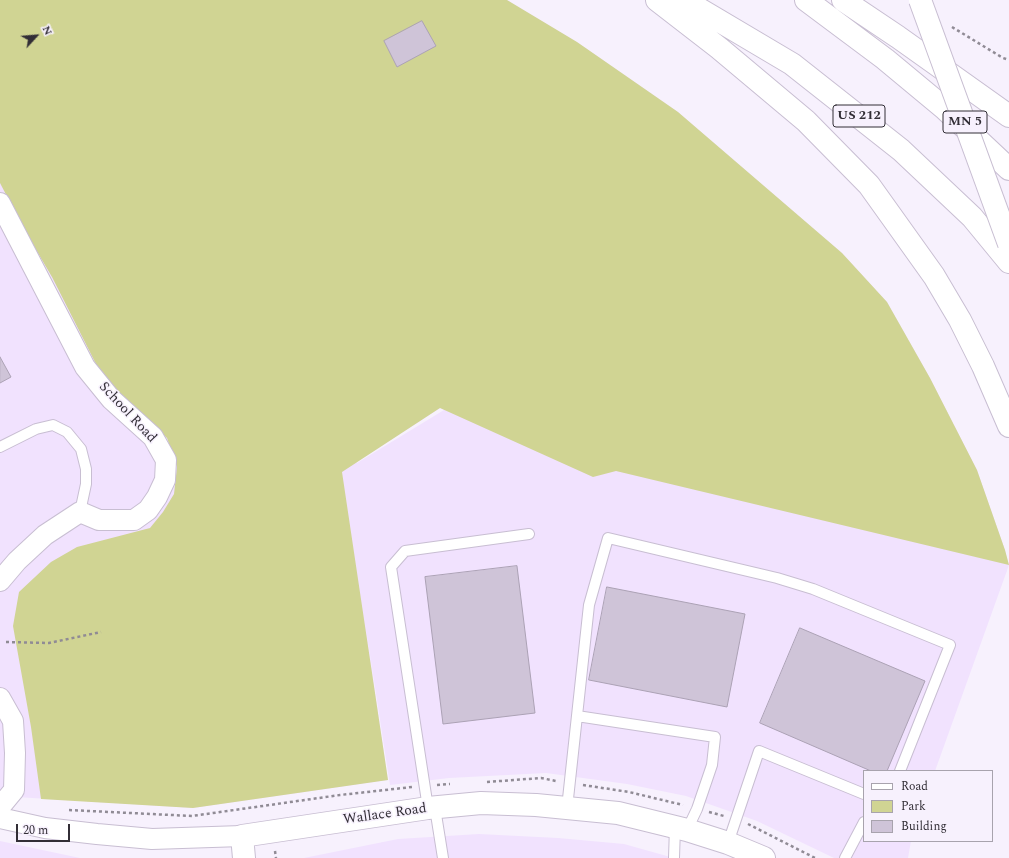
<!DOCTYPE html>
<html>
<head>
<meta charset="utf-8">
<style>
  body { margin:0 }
  #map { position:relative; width:1009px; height:858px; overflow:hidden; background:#f7f1fd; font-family:Spectral,serif }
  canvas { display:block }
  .legend { position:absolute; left:863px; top:770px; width:130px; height:72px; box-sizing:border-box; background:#f7f1fd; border:1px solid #a8a3ad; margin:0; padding:5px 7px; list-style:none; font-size:12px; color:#322e36 }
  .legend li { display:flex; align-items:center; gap:8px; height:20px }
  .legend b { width:20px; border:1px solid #a8a3ad }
  .north { position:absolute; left:16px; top:16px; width:40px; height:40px; -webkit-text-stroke:3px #f7f1fd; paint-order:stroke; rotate:64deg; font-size:11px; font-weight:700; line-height:16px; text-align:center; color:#322e36 }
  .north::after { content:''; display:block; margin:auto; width:14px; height:18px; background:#322e36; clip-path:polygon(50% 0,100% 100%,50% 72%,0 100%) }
  .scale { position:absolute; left:16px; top:824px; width:54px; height:18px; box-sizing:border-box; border:2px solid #322e36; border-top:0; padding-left:5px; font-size:12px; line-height:14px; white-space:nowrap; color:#322e36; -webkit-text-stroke:3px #f7f1fd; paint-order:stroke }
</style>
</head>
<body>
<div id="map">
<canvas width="1009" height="858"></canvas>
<ul class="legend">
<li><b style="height:5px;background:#fff"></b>Road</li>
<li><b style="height:11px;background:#d0d493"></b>Park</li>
<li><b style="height:11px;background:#cfc4d8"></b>Building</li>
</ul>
<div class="north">N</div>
<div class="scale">20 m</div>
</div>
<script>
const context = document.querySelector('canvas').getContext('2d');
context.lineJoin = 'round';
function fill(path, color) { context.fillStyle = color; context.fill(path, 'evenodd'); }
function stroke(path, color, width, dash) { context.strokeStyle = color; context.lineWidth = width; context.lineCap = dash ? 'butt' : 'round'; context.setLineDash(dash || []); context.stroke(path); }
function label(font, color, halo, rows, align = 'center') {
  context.font = font + ' Spectral,serif'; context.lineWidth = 3; context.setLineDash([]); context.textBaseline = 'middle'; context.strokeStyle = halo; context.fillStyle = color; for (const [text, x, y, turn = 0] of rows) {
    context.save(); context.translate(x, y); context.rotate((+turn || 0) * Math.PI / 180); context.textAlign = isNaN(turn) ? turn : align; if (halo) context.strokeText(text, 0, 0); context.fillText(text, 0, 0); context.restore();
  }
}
const built = new Path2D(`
  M0 0H507L577 42 678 112 842 253 887 302 930 378 977 470 1005 550 1009 565 935 771H864V841H911L908 858H834L757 821 686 796 627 784 546 773 449 778 390 785 366 629 388 780 193 808 0 796ZM440 408 444 410 357 463V462Z
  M479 834 558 838 624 844 674 858H304L398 839Z
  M0 841 80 858H83H0Z`);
const green = new Path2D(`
  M0 0H507L577 42 678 112 842 253 887 302 930 378 977 470 1005 550 1009 565 616 471 593 477 440 408 342 472 388 780 193 808 41 799 31 727 13 626 19 592 51 562 77 547 150 528 163 512 174 494 177 467 167 438 116 389 96 364 52 277 25 231 0 183Z`);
const building = new Path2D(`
  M422 21 436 46 397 67 384 41Z
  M0 357 11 377 0 383Z
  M517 566 535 713 443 724 425 577Z
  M607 587 745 614 727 707 589 680Z
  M800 628 925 681 887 771H871L760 723Z`);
const path = new Path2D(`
  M952 27 1003 58 1009 60
  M6 642 49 643 101 632
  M487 782 541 778 556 781
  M437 785 450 784
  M583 785 629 792 683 805
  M69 810 192 816 340 795 412 787
  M709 812 724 816
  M748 824 815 858
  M275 851 276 858`);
const lane = new Path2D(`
  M0 447 36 429 53 425 67 432 81 449 86 469V484L80 512
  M577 716 715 737 712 765 697 809 687 830
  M428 808 391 567 405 551 529 534
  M435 808 443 858
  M567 808 589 605 608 538 777 578 813 589 950 645 900 771
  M728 843 759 751 864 794
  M674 858 675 827
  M845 858 864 822`);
const street = new Path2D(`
  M0 203 85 367 111 399 153 437 166 460 165 480 157 497 148 510 134 520H99L80 512 45 535 17 561 0 581
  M0 698 13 721 15 753 14 790 0 807
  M0 818 45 828 97 834 152 839 242 836`);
const secondary = new Path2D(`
  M244 858 242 836 428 808 481 803 536 805 618 813 687 830 728 843 764 858`);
const highway = new Path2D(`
  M657 0 719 48 806 121 869 185 934 276 960 320 983 366 1009 426
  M684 0 792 64 901 150 972 217 1009 262
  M806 0 885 59 944 108 1009 169
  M843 0 898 37 1009 116`);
const highwayBridge = new Path2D(`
  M920 0 1009 244`);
const shields = [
  [859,116,52],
  [965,122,44]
];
const shieldNames = [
  ["US 212",859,116],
  ["MN 5",965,122]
];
const streetNames = [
  ["School Road",127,413,47],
  ["Wallace Road",385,815,-8]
];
fill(built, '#f1e2fe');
fill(green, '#d0d493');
fill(building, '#cfc4d8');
stroke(building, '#aca2b5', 1);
stroke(lane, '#c8bed2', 12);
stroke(street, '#c8bed2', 22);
stroke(secondary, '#c8bed2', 24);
stroke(highway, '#c8bed2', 24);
stroke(path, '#908b95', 2.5, [3, 3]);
stroke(lane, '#fff', 10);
stroke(street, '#fff', 20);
stroke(secondary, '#fff', 22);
stroke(highway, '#fff', 22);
stroke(highwayBridge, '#c8bed2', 24, []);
stroke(highwayBridge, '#fff', 22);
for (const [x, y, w] of shields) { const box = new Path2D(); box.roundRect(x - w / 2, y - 11, w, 22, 3); context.fillStyle = '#f7f1fd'; context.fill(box); stroke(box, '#322e36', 1); }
label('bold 13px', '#322e36', null, shieldNames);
label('14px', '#322e36', '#f7f1fd', streetNames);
</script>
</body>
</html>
